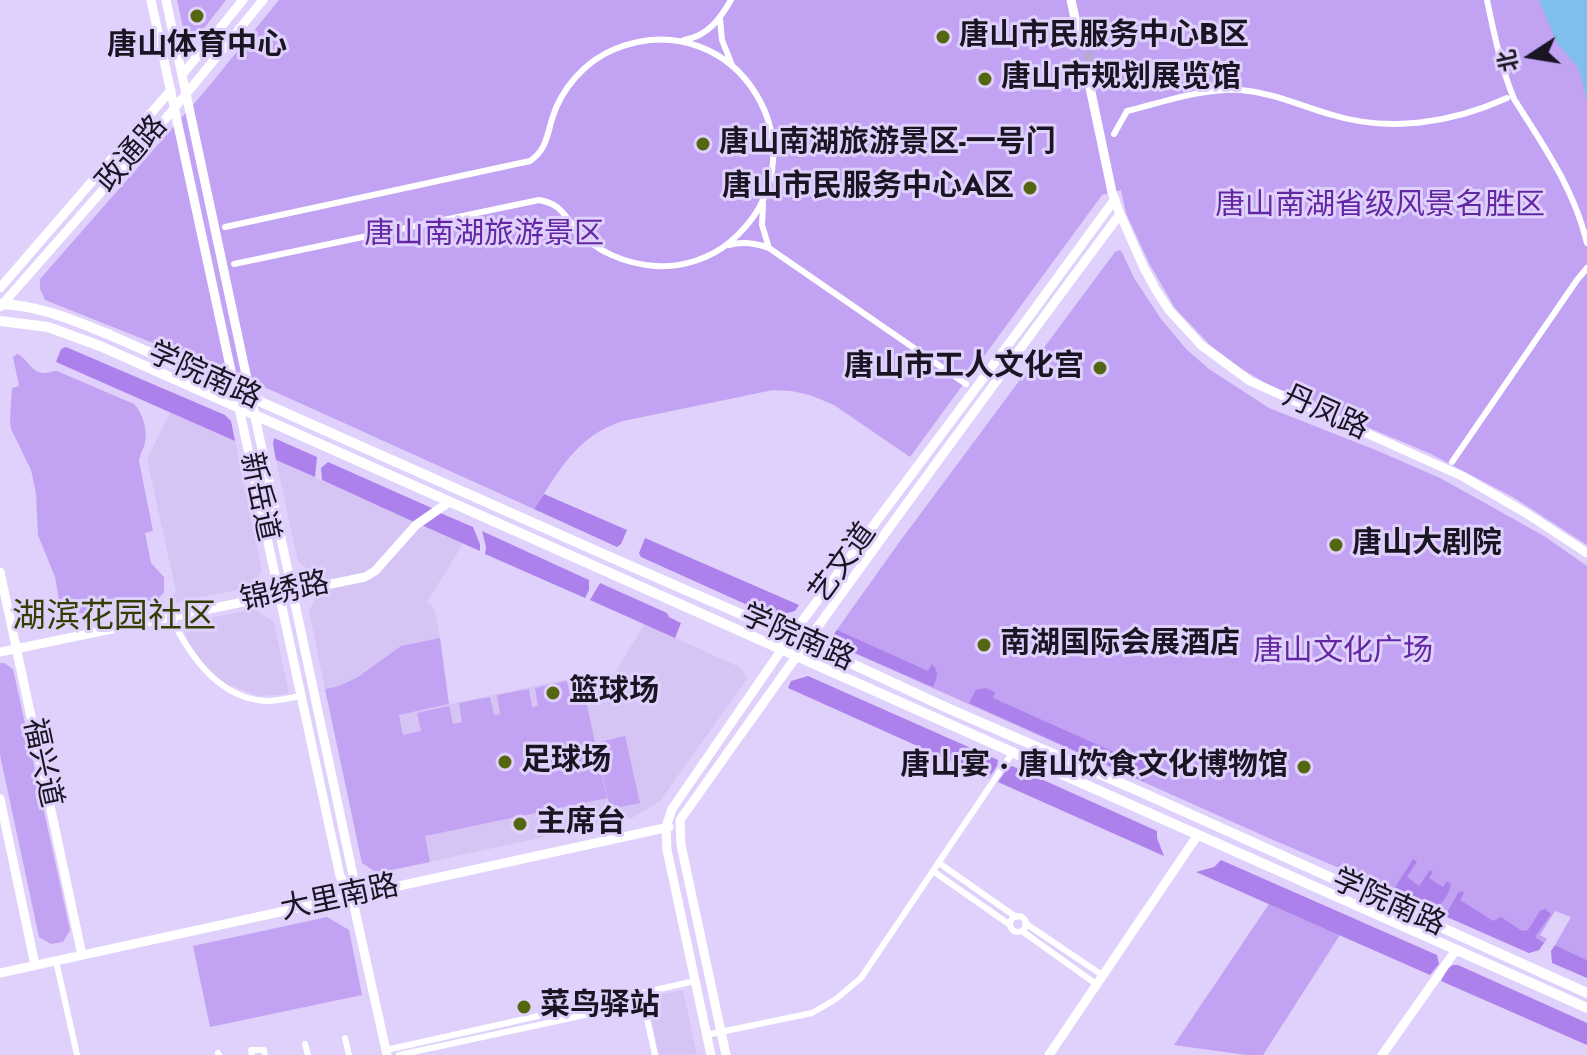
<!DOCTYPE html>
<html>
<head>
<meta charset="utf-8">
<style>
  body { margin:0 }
  #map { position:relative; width:1587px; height:1055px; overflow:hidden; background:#dfd1fb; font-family:Jost,"Noto Sans SC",sans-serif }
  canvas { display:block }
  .north { position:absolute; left:1491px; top:16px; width:80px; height:80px; -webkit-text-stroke:6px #dfd1fb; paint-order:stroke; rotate:258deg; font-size:22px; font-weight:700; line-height:32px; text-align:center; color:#1a1523 }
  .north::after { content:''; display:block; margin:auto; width:28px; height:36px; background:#1a1523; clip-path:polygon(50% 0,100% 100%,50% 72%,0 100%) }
</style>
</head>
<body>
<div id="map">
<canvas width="1587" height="1055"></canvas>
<div class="north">北</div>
</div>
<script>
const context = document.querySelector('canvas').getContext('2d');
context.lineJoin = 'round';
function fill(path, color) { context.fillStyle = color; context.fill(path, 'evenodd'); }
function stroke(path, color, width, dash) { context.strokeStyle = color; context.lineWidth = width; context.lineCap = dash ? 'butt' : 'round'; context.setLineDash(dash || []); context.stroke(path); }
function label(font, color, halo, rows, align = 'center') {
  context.font = font + ' Jost,"Noto Sans SC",sans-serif'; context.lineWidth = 6; context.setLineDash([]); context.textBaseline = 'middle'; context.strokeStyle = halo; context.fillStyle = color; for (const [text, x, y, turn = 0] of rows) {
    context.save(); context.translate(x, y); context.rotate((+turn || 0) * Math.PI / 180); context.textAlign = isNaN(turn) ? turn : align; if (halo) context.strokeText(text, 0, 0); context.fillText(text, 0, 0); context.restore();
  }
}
const built = new Path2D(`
  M170 412 235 441 262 571 251 587 169 604 176 591 147 460Z
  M276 460 463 544 427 602 435 610 440 638 401 646 358 677 339 686 325 689 309 611 317 594 313 575 298 561Z
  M254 609 274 622 289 694 259 696 227 684 210 671 198 656 188 641 181 624Z
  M645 624 739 667 743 671 747 679 660 801 634 817 430 862 399 715 577 677 600 689H604Z
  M683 990 697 1055H659L647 997Z`);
const green = new Path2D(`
  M177 0H226L198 36 184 32Z
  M279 0H1587V545L1513 497 1429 453 1274 388 1242 369 1211 346 1175 308 1149 263 1126 213 1121 190 1102 195 910 457 834 405 810 395 791 391 773 390 623 421C576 436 560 470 534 509L271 390 45 300 40 289V279L205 91Z
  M1119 250 1122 252 1134 278 1161 319 1186 349 1209 369 1269 408 1378 451 1440 478 1544 536 1587 566V960L1555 945 1571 917 1555 911 1540 935 1547 939 1539 950 1529 953 1445 916 1431 911 1393 891 1271 839 832 643 831 638 898 544 1115 252Z
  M17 354C28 358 31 373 44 373 48 373 53 371 57 371L134 404C142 412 148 430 145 442 144 449 140 453 139 461L153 531 145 533 151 563 164 577V592L159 598 150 601 125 603 88 613 70 614 64 611 60 606 55 577 38 535 36 493 31 470 11 429 10 419 12 388 19 386 13 357Z
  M440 638 449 704 399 715 403 735 421 731 417 713 449 706 453 724 462 722 459 703 490 697 494 715 500 714 497 695 529 689 532 707 538 706 535 688 567 681 571 699 585 696 607 798 425 836 430 862 377 873 362 863 325 689 339 686 358 677 401 646Z
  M0 663H4L13 669 70 930 63 942 51 944 39 937 0 755Z
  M625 736 640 803 610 809 596 743Z
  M1269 904 1340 935 1263 1055H1246L1174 1045Z
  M327 917 349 930 362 995 210 1027 193 946Z`);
const forest = new Path2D(`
  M66 347 225 415 231 421 235 441 56 362 61 349Z
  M274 438 317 457 315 477 276 460 273 444Z
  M328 462 434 509 414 522 322 480 321 468Z
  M544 494 627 530 621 544 617 547 534 509Z
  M438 512 473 527 480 544V551L419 524Z
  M482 531 589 580V590L585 598 485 554 486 547Z
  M645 538 799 605 795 611 774 617 641 557 639 553Z
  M600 583 667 613 669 617 681 623 675 638 590 600Z
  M837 630 928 671 932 664C940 673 937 677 933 687L832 643 831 638Z
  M808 676 998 760 997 766 989 778 788 688 791 681Z
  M985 688 995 692 993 698 1127 758 1130 752 1145 760 1152 768 1143 781 969 703 976 690Z
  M1012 766 1157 831V838L1164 856 998 782 1007 769Z
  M1413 859 1417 862 1407 877 1419 886 1430 870 1433 872 1429 878 1443 887 1447 881 1451 884C1450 893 1440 908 1431 911L1393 891Z
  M1221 860 1437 955 1439 964 1430 975 1196 872 1214 867Z
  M1462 891 1464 893 1460 900 1493 921 1501 917 1522 931 1528 930 1540 911 1545 909 1551 914 1535 937 1544 943 1539 950 1529 953 1445 916 1458 893Z
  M1555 945 1587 960V978L1552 963 1551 951Z
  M1453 965H1458L1587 1023V1045L1441 981 1448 968Z`);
const water = new Path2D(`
  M1539 0H1587V103L1581 75 1576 65 1557 43Z`);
const secondaryTunnel = new Path2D(`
  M1085 39 1093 77`);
const street = new Path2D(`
  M1487 0C1494 34 1501 67 1514 99 1544 146 1574 189 1587 243
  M720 19 722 40 732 65
  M684 40C708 36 720 19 731 0
  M1114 134 1127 111C1164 102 1202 88 1241 90 1274 93 1298 105 1329 114 1389 133 1452 123 1507 98
  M763 204 762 225 769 248
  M225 227 530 161C546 150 547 136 552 119 561 89 585 61 615 49 737 0 832 156 730 242 711 258 682 268 656 266 626 264 596 252 576 229 563 214 561 204 539 200L234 264
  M729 245C743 241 755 243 769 248L966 384
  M1452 462 1577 280 1587 268
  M171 617C190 657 221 701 270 701 281 700 291 698 301 696
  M939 863 1016 917
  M933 871 1010 925
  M1010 924a8 8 0 1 1 16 0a8 8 0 1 1-16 0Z
  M1025 923 1102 975
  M1022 931 1096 984
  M56 961 77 1055
  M706 1035 812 1013 836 999 861 978 1013 752
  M345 1038 349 1055
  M305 1044 308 1055
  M386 1050 695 981
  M218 1053 219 1055
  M252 1055 251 1050H264L265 1055
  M399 1055 636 1004 643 1008 646 1014 655 1055`);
const secondary = new Path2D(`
  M151 0 340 876 352 897
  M166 0 353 875 352 897 387 1055
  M1071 0 1080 41
  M182 75 243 0
  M1088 78 1112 192 1120 214 1144 268 1156 290 1169 310 1201 345 1250 381 1462 476 1526 513 1587 553
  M0 288 171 90
  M0 307 173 110 263 0
  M0 572 82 955
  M0 652 365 577 375 571 416 525 449 502
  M0 799 35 965
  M0 973 669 827
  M711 1055 667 850 666 827 672 809 791 636 1031 314 1115 199
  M726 1055 681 845 680 820C824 616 971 414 1120 214
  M1049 1055 1197 836
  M1382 1055 1456 950`);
const primary = new Path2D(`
  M0 304C39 305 75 321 110 335L619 561 805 642 945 707 1141 792 1587 993
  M0 321 48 327 100 346 1587 1008`);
const markers = [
  [197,16,8,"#556610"],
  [943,37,8,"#556610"],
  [985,79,8,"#556610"],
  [703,144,8,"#556610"],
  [1030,188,8,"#556610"],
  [1100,368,8,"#556610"],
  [1336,545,8,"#556610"],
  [984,645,8,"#556610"],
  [553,693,8,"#556610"],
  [505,762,8,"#556610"],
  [1304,767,8,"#556610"],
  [520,824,8,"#556610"],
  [524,1007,8,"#556610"]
];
const poiNames = [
  ["唐山市民服务中心B区",959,37],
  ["唐山体育中心",197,47,"center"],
  ["唐山市规划展览馆",1001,79],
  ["唐山南湖旅游景区-一号门",719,144],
  ["唐山市民服务中心A区",1014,188,"right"],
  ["唐山市工人文化宫",1084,368,"right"],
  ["唐山大剧院",1352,545],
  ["南湖国际会展酒店",1000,645],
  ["篮球场",569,693],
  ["足球场",521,762],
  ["唐山宴 · 唐山饮食文化博物馆",1288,767,"right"],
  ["主席台",536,824],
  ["菜鸟驿站",540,1007]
];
const streetNames = [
  ["政通路",133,155,-49],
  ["学院南路",204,377,24],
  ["丹凤路",1325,414,24],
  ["新岳道",258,497,78],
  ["艺文道",844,564,-54],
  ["锦绣路",285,593,-12],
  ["学院南路",797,639,24],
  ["福兴道",41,763,78],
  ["大里南路",340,899,-12],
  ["学院南路",1388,904,24]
];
const parkNames = [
  ["唐山南湖省级风景名胜区",1380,207],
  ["唐山南湖旅游景区",484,236],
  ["唐山文化广场",1343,653]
];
const quarterNames = [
  ["湖滨花园社区",114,619]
];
fill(built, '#d5c4f4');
fill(green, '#c1a2f3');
fill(forest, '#ac81ec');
fill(water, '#7ebfee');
stroke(secondaryTunnel, '#b8abd0', 9, [9, 4.5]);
stroke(street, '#fff', 6);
stroke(secondary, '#fff', 9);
stroke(primary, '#fff', 10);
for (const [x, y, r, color] of markers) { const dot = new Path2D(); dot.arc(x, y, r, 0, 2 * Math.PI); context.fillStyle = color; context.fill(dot); stroke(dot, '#dfd1fb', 3); }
label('bold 30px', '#1a1523', '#dfd1fb', poiNames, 'left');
label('30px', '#1a1523', '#dfd1fb', streetNames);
label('30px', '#6427a4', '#dfd1fb', parkNames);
label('34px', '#323e02', '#dfd1fb', quarterNames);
</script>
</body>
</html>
